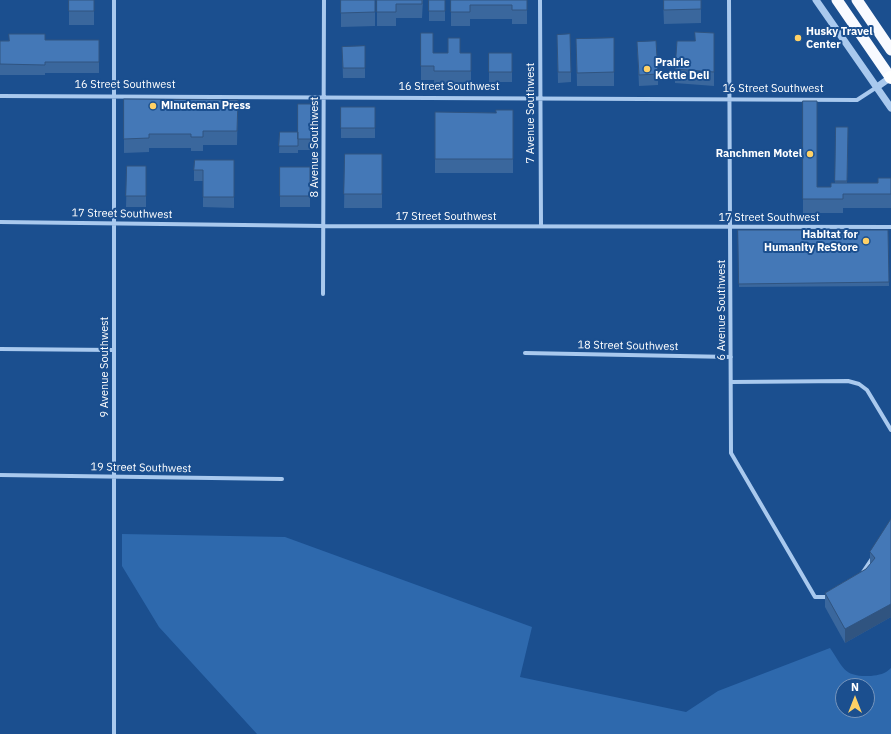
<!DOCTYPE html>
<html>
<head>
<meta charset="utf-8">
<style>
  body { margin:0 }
  #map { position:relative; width:891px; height:734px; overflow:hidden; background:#1b4f8f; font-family:"IBM Plex Sans",sans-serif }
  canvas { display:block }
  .north { position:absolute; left:835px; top:678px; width:40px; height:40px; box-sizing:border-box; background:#1b4f8f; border:1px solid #7695bc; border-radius:50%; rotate:0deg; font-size:11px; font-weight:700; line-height:16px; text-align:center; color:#fff }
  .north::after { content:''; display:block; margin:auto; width:14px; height:18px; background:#ffd166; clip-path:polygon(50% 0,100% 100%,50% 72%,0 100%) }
</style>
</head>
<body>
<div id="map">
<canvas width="891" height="734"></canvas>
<div class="north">N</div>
</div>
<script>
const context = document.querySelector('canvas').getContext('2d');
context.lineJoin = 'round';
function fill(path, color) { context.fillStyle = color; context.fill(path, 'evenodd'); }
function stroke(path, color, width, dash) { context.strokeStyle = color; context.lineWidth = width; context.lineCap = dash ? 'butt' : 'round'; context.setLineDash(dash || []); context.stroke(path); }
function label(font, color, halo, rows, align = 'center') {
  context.font = font + ' "IBM Plex Sans",sans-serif'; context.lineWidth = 4; context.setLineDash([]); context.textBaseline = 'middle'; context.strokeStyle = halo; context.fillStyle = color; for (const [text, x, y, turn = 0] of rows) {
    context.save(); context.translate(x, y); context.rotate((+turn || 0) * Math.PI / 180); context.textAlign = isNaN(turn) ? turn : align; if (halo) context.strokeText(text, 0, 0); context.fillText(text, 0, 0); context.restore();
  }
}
const green = new Path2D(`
  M122 534 285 537 532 627 520 677 686 712 718 691 830 648C844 668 843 677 871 676 879 675 885 674 891 668V734H257L159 627 122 566ZM843 686H867V710H843Z`);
const minor = new Path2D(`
  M540 0 541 226
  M729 0 731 453 815 597H829
  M0 96 857 100 877 87
  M0 222 324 226 891 227
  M323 294 324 0
  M0 349 114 350
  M525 353 731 357
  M731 382 848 381 859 384 867 390 891 430
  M0 475 282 479
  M861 575 873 557
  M114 734V0`);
const tertiary = new Path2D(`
  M816 0 891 108
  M877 87 891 77`);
const trunk = new Path2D(`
  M837 0 890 77
  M857 0 891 50`);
const motorway = new Path2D(`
  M890 77 891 78`);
const wall = new Path2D(`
  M69 0H94V25H69Z
  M341 0H375V26L341 27Z
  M377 0H423L422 18H396V26H377Z
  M429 0H445V21H429Z
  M451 0H527V24H512V19H470V26H451Z
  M663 0H701V23L664 24Z
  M421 33 433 53H471V85H434V80H421Z
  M714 33V86L675 83V69L695 41Z
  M557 35 571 72V82L558 83Z
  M576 39 614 72V86H577Z
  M45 40H99V73H45V75H0V41Z
  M637 42 658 74V85L639 86Z
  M365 46V78H343L342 47Z
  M489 53H512V82H489Z
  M124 99 238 100 237 145H203V151H191V148H149V152L124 153Z
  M803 101 817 187H831L835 183 836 127H848L847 183H878L891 178V208H843V213H803Z
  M313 104 312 150H298V153H279L280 132H298Z
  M341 107H375V138H341Z
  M513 110V173H435V112L496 113Z
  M345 154H382V208H344Z
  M234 160V208L203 207V181H194V170Z
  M127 166H146V207H126Z
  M280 167H310V207H280Z
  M738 230H888L889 286 739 287Z
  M891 519V617L845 643 825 607V593L866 569 870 565V552Z`);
const shadedWall = new Path2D(`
  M891 604V617L845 643V629Z`);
const building = new Path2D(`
  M69 0H94V11H69Z
  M341 0H375V12L341 13Z
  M377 0H422V4H396V12H377Z
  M429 0H445V11H429Z
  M451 0H527V10H512V5H470V12H451Z
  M664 0H701V9L664 10Z
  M695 32 714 33V72L675 69 677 41H695Z
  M421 33H433V53H448V38H460V53H471V71H434V66H421Z
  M9 34H45V40H99V62H45V65L0 64V41H9Z
  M570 34 571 72H558L557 35Z
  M614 38V72L577 73 576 39Z
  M656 41 658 74 639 75 637 42Z
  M365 46V68H343L342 47Z
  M489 53H512V72H489Z
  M124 99 238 100 237 131H203V137H191V134H149V138L124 139Z
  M803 101H817V187H831V183H878V178H891V194H843V199H803Z
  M298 104H313L312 139H298Z
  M341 107H375V128H341Z
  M496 110H513V159H435V112L496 113Z
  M836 127H848L847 181H835Z
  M280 132H298V146H279Z
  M345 154H382V194H344Z
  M195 160H234V197H203V170H194Z
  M127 166H146V196H126Z
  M280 167H310V196H280Z
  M738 230H888L889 282 739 284Z
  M891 519V604L845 629 825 593 866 569 875 558 870 552Z`);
const markers = [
  [798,38,4,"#ffd166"],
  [647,69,4,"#ffd166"],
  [153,106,4,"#ffd166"],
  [810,154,4,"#ffd166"],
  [866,241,4,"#ffd166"]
];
const poiNames = [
  ["Husky Travel",806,32],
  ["Center",806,45],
  ["Prairie",655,63],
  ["Kettle Deli",655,76],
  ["Minuteman Press",161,106],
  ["Ranchmen Motel",802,154,"right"],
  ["Habitat for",858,235,"right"],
  ["Humanity ReStore",858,248,"right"]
];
const streetNames = [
  ["16 Street Southwest",125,85],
  ["16 Street Southwest",449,87],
  ["16 Street Southwest",773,89],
  ["7 Avenue Southwest",531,113,-90],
  ["8 Avenue Southwest",315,147,-90],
  ["17 Street Southwest",122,214,1],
  ["17 Street Southwest",446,217],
  ["17 Street Southwest",769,218],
  ["6 Avenue Southwest",722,310,-90],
  ["18 Street Southwest",628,346,1],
  ["9 Avenue Southwest",105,367,-90],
  ["19 Street Southwest",141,468,1]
];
fill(green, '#2e69ad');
stroke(minor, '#a9c9ee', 4);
stroke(tertiary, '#a9c9ee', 7);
stroke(trunk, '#f8faff', 11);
stroke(motorway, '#fff', 12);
fill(wall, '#3a679d');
fill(shadedWall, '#305480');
fill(building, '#4478b7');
stroke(building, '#305480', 1);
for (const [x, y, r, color] of markers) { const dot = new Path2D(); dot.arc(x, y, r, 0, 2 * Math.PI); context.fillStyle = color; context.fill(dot); stroke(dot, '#1b4f8f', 1.5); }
label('bold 11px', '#fff', '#1b4f8f', poiNames, 'left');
label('11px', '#fff', '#1b4f8f', streetNames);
</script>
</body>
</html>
